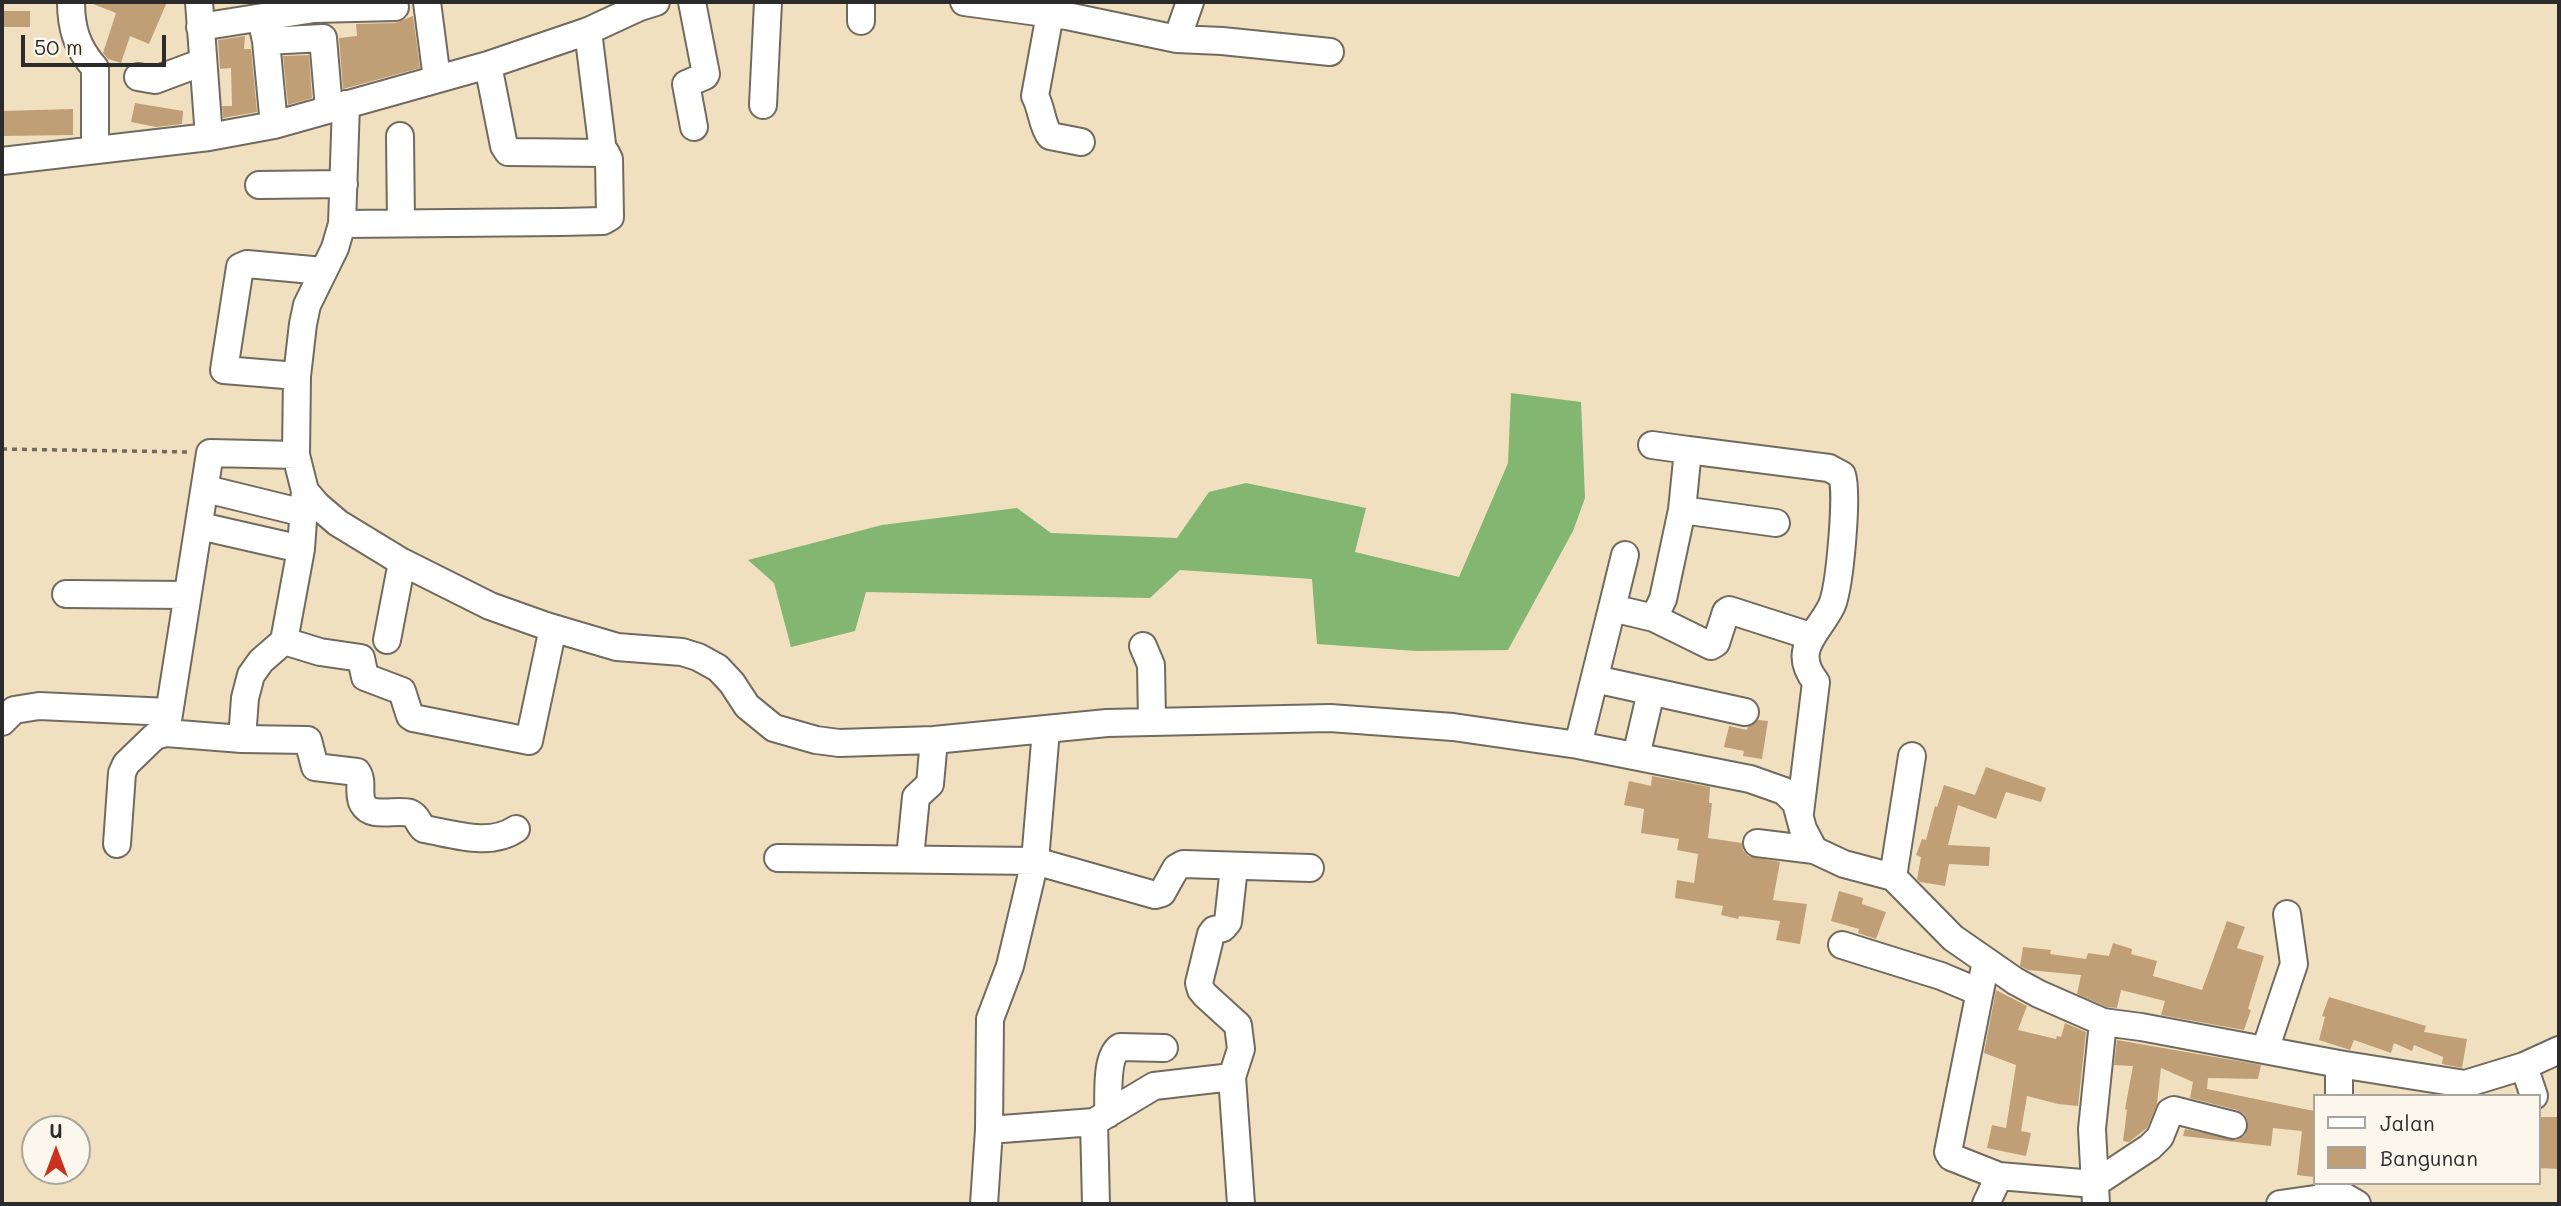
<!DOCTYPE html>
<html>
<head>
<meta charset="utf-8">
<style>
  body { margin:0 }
  #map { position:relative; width:2561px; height:1206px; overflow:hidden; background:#f0e0c0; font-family:Mali,sans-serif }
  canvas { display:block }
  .frame { position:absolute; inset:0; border:4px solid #2b2b2b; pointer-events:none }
  .legend { position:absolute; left:2313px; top:1094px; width:228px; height:91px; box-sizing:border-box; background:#fbf7ec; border:2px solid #a8a59f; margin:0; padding:9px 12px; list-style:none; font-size:21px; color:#2b2b2b }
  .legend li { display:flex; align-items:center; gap:14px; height:35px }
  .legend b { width:35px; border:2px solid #a8a59f }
  .north { position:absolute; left:21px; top:1115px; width:70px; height:70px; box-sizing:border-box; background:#fbf7ec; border:2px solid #a8a59f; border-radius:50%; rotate:0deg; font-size:19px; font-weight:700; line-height:28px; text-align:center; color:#2b2b2b }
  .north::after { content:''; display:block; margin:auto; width:24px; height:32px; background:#c8321e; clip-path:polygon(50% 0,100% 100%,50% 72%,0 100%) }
  .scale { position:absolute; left:21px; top:35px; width:145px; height:32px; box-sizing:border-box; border:4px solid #2b2b2b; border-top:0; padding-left:9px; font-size:21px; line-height:24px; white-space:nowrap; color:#2b2b2b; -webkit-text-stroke:5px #fbf7ec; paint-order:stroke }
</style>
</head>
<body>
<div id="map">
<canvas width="2561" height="1206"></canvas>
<div class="frame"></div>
<ul class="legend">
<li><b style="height:9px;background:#fff"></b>Jalan</li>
<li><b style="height:19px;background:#c19f76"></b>Bangunan</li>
</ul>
<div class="north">U</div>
<div class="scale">50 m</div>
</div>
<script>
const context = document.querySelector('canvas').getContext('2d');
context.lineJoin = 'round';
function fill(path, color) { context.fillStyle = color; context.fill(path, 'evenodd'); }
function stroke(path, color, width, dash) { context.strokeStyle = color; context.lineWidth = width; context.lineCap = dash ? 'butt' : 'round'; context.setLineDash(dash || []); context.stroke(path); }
const forest = new Path2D(`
  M1511 393 1581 402 1585 498 1573 531 1508 650 1417 651 1317 644 1312 579 1180 570 1150 598 866 592 855 631 791 647 774 583 748 560 882 525 1017 508 1051 533 1177 538 1209 492 1246 483 1366 508 1355 552 1459 577 1508 463Z`);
const building = new Path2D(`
  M88 2H167L149 44 130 36 121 63 108 59 103 53 116 13Z
  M2 11H30V27H2Z
  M413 16 420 68 343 89 339 38 357 36 356 24 395 23Z
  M245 36 244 49H251L257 112 223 118 222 106H232L231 68 220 69 218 40Z
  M309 55 312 98 288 105 283 56Z
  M135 103 183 111 182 124 156 127 131 122Z
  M73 109V135L2 136V111Z
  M1758 720 1768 721 1762 759 1743 756 1744 751 1724 747 1729 726 1747 730 1748 727Z
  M1986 767 2046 788 2041 802 2006 792 1996 819 1958 805 1948 845 1990 847 1989 866 1949 864 1945 886 1920 882 1917 879 1921 857 1916 855 1922 839 1926 840 1935 806 1937 807 1944 785 1975 795Z
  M1652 776 1710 787 1709 803H1712L1708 838 1742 843 1743 850 1748 856 1780 862 1773 900 1807 904 1800 944 1776 940 1780 921 1739 916 1738 919 1721 915 1723 906 1675 898 1677 880 1694 883 1698 854 1677 850 1679 839 1641 833 1644 809 1624 805 1629 781 1651 786Z
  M1839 891 1863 898 1862 904 1886 912 1876 939 1858 933 1859 929 1831 921Z
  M2227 921 2245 927 2237 948 2264 956 2248 1009 2251 1010 2244 1030 2161 1015 2165 1001 2121 990 2117 1008 2107 1007 2077 994 2081 975 2028 970 2020 966 2023 947 2051 950 2050 954 2086 959 2088 953 2109 956 2113 943 2132 949 2131 954 2157 961 2153 976 2202 990Z
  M1996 990 2027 1006 2018 1030 2056 1039 2057 1036 2061 1037 2065 1023 2086 1032 2078 1106 2058 1104 2027 1096 2021 1131 2031 1133 2026 1156 1987 1148 1992 1125 2006 1128 2016 1065 1984 1053Z
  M2329 997 2426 1026 2424 1032 2467 1039 2462 1068 2442 1064 2443 1057 2414 1045 2412 1051 2394 1043 2391 1053 2354 1040 2350 1050 2319 1040 2325 1017 2322 1016Z
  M2117 1040 2261 1065 2258 1079 2208 1078 2207 1089 2314 1111V1177L2297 1175 2302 1131 2273 1128 2271 1146 2183 1136 2185 1129 2237 1140 2245 1135 2248 1121 2244 1114 2237 1110 2190 1098 2193 1082 2161 1068 2157 1104 2147 1128 2129 1142 2123 1141 2127 1110 2125 1109 2133 1066 2114 1065Z
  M2540 1117H2559V1169L2539 1168Z`);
const path = new Path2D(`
  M2 449 189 452`);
const minor = new Path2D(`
  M71 2C71 28 77 48 95 68V149
  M199 2 209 137
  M427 2 437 79
  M692 2 706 74 705 76 686 84 694 127
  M964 2 1067 16 1177 39 1190 2
  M1050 14 1035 96C1042 109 1042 126 1050 136L1081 142
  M261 18 266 41 323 38 329 109
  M861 21V2
  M200 27 314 9 395 7
  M588 31 603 152
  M1177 39 1222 41 1330 52
  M266 41 274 125
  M138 77 155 80 203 62
  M346 104 342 224 335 248 307 305 303 324 297 376 296 455 305 491 317 505 338 523 402 562 490 606 546 626 617 647 682 652 698 657 718 668 732 683 747 706 774 728 816 740 839 743 934 740 1107 723 1330 718 1453 727 1578 745 1750 779 1784 791 1796 803 1803 829 1814 850 1844 864 1893 877 1953 938 2015 981 2039 994 2103 1022 2141 1027 2339 1064 2465 1084 2524 1066 2559 1050
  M763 105 768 2
  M400 136 401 222
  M2 161 209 137 274 125 488 65 588 31 640 7 656 2
  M259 185 344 184
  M342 224 561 222 603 221 610 217 609 159 606 153 508 152 504 146 488 65
  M297 376 224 370 240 267 247 264 323 271
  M1652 445 1688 450
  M206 489 304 513
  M1682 510 1688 450 1829 468 1842 475C1848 494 1840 585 1832 605 1819 633 1790 649 1816 682L1800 813
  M200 526 301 549
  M66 594 187 595
  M1612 608 1625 555
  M1654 618 1711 646 1716 643 1726 612 1729 610 1810 636
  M387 640 402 562
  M284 641 320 652 361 658 365 677 402 691 410 716 413 718 529 741 553 628
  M1143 646 1151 665 1152 722
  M1595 679 1745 712
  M2 722 14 710 39 706 169 712
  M166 733 210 453 296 455
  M242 739 308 740 315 767 357 772C364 782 357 794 363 804 371 819 396 809 410 813 418 816 418 824 424 829 453 834 490 847 516 829
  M1578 745 1612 608 1654 618 1663 599 1682 510 1776 523
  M1636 756 1651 692
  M1757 843 1814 850
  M117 844 122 773 126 764 155 736 166 733 242 739 245 698 251 675 261 661 284 641 301 549 305 491
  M778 858 1035 861 1155 895 1162 893 1176 868 1183 864 1310 868
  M910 858 916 797 930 784 934 740
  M1893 877 1912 756
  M1842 945 1941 976 1979 992
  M2265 1050 2294 964 2287 914
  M2524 1066 2534 1096
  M1232 1077 1241 1049 1238 1025 1205 995 1201 990 1199 983 1211 934 1214 930 1223 928 1228 922 1234 867
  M2339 1096V1064
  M1108 1114C1109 1096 1105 1057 1120 1047L1164 1048
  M1094 1122 1096 1204
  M989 1130 1094 1122 1154 1086 1232 1077 1241 1204
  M1999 1176 2094 1184 2150 1147 2160 1137 2170 1112 2174 1110 2233 1125
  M2328 1187 2357 1204
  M984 1204 989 1130 990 1019 1010 966 1035 861 1046 730
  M1986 1204 1999 1176 1951 1157 1948 1152 1986 961
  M2096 1204 2092 1129 2103 1022
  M2280 1204 2322 1198 2328 1195 2331 1183`);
fill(forest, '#82b671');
fill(building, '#c19f76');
stroke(minor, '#706a5f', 30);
stroke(path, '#706a5f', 3.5, [5, 5]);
stroke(minor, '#fff', 26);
</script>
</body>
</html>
